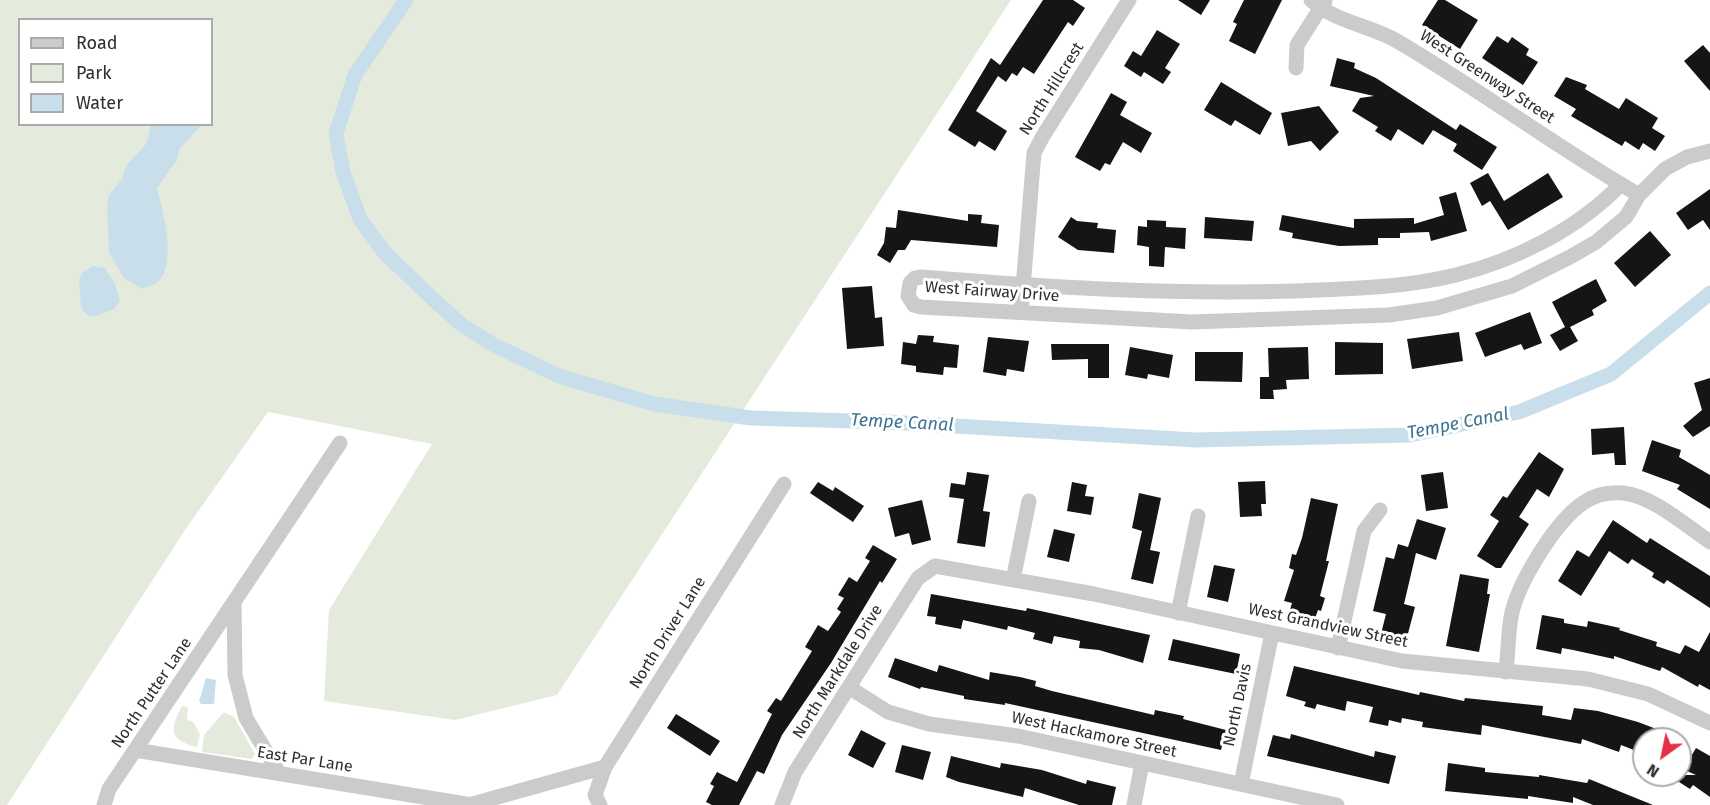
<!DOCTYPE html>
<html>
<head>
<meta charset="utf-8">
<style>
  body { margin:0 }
  #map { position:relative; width:1710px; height:805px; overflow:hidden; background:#fff; font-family:"Fira Sans",sans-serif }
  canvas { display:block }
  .legend { position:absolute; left:18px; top:18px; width:195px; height:108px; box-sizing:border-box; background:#fff; border:2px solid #ababab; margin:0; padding:8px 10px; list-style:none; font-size:18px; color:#2e2e2e }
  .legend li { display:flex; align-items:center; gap:12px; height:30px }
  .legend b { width:30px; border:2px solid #ababab }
  .north { position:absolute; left:1632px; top:727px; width:60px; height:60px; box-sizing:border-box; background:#fff; border:2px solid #ababab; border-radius:50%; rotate:213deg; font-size:16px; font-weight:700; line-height:24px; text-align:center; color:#2e2e2e }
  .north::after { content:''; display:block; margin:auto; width:21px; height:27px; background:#e53046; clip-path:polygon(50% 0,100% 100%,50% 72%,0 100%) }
</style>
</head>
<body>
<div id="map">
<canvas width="1710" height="805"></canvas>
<ul class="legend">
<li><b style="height:8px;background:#cbcbcb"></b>Road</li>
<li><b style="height:16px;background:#e5ebdc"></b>Park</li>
<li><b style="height:16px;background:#c8dfeb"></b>Water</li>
</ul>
<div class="north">N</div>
</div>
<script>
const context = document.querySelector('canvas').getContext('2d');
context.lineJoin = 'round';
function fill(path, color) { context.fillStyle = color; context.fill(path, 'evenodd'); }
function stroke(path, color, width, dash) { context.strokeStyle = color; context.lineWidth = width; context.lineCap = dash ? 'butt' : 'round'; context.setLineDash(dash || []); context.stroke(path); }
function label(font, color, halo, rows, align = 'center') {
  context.font = font + ' "Fira Sans",sans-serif'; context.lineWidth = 6; context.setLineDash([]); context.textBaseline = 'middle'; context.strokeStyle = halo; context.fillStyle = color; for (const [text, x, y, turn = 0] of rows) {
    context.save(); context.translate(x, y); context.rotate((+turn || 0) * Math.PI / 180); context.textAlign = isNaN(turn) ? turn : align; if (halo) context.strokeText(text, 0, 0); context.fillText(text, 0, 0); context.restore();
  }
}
const green = new Path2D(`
  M0 0H1011L557 695 455 720 324 701 329 610 432 444 268 412 185 530 7 805H0ZM20 20H212V124H20Z
  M182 706 188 707 187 720 193 722 200 734 197 747C168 740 170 729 182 706Z
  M224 712 234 717 255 754 252 759 202 752 204 735Z`);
const water = new Path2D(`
  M151 125H202L180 148 177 160 157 188C163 211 177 262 159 281 156 285 147 286 142 289L124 278 109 252 107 207 109 195 122 179 126 166 146 144Z
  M93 266 105 268 115 284 120 301 114 309 93 317 87 315 81 308 79 279 83 272Z
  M206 678 216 680 214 704H201L199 701Z`);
const canal = new Path2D(`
  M406 0 355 75 336 133 343 172 360 219 384 252 434 300 462 325 494 345 559 376 654 404 751 418 887 422 1195 440 1410 435 1519 412 1611 374 1710 293`);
const building = new Path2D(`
  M1043 0H1073L1085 8 1073 26 1068 22 1034 74 1023 67 1017 76 1012 73 1006 82 998 76 976 111 1007 131 995 151 979 141 975 147 948 130 991 58 1000 65Z
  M1178 0H1210L1201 15Z
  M1244 0H1282L1255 54 1229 41 1237 24 1233 22Z
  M1438 0H1445L1478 20 1460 49 1422 25Z
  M1157 30 1180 44 1165 68 1171 72 1163 84 1144 72 1141 77 1124 66 1133 51 1141 56Z
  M1497 36 1508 43 1512 37 1529 49 1526 55 1538 62 1523 85 1482 58Z
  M1703 45 1710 53V91L1684 61Z
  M1337 58 1355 63 1354 68 1376 78 1456 130 1460 124 1497 147 1482 170 1453 151 1457 144 1433 130 1423 145 1398 129 1391 141 1375 131 1378 127 1352 111 1360 98 1374 96 1330 86Z
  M1566 77 1587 85 1585 89 1619 109 1626 98 1658 118 1652 128 1665 136 1655 151 1643 143 1639 150 1625 141 1622 146 1571 116 1576 109 1554 96Z
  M1221 82 1272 113 1260 135 1235 120 1231 126 1204 110Z
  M1111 93 1127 102 1120 115 1152 133 1141 153 1123 142 1110 165 1105 163 1100 171 1075 157Z
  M1319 106 1339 132 1320 151 1311 141 1288 146 1281 113Z
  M1488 173 1504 201 1548 173 1563 197 1508 230 1490 201 1482 206 1470 183Z
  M1710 189V230L1703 220 1688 230 1676 213Z
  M1456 192 1467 231 1431 241 1429 232 1400 233V238H1378V245L1339 246 1292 238 1293 233 1279 230 1282 215 1354 228V219L1414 218V224L1444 215 1439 197Z
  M898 210 968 221V214L982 215 981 223 999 225 997 247 911 240 905 250H898L890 263 877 255 884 243 886 227 896 228Z
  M1071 217 1077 221 1098 223 1097 228 1116 230 1114 253 1078 250 1058 237Z
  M1205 217 1254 221 1252 241 1204 238Z
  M1147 220 1166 221V227L1186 228 1185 249 1165 247 1164 267 1149 266V247L1137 245 1138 226 1147 227Z
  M1650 231 1671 255 1635 287 1614 263Z
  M1596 279 1607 301 1592 310 1594 315 1570 327 1578 341 1560 351 1550 335 1565 327 1552 302Z
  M872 286 875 318 882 317 884 346 847 349 842 288Z
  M1530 312 1542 343 1524 350 1521 344 1485 357 1475 333Z
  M1459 332 1463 361 1412 369 1407 339Z
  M918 335 934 336 933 342 959 345 957 368 944 367 943 375 916 372V366L901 364 903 342 916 344Z
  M988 337 1029 341 1024 372 1007 369 1006 376 983 372Z
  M1335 342 1383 343V374L1335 375Z
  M1051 344H1109V378H1088V359L1052 360Z
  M1130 347 1173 355 1169 378 1148 374 1147 379 1125 375Z
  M1308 347 1309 379 1286 380 1287 389 1273 390 1274 399H1260V377H1269L1268 348Z
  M1195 352H1243L1242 382 1195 381Z
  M1710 378V426L1693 437 1683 426 1702 410 1694 383Z
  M1624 427 1626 465H1615L1614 453 1592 455 1591 429Z
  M1652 440 1681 450 1679 457 1710 475V509L1677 489 1680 485 1642 471Z
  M1539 452 1564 469 1549 497 1537 489 1519 517 1529 524 1501 568H1496L1477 556 1499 521 1490 515 1503 496 1507 498Z
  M967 472 989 475 983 511 990 512 985 547 957 543 964 499 949 497 951 483 965 485Z
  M1443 472 1448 508 1426 511 1421 475Z
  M1265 481 1266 504H1261L1262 516 1240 517 1238 482Z
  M818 482 833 491 835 487 864 506 853 522 810 493Z
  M1072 482 1087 485 1085 496 1094 497 1091 515 1067 511Z
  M1139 493 1161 498 1150 550 1160 552 1153 584 1131 579 1142 531 1132 528Z
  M1311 498 1338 504 1326 561H1329L1320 596 1325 598 1321 611 1318 610 1314 621 1289 613 1292 603 1284 601 1294 570 1289 568 1292 554 1296 555 1302 538Z
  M922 500 931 540 912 545 909 533 895 537 888 508Z
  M1417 519 1446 528 1436 560 1416 553 1404 604 1415 607 1406 641 1381 634 1386 614 1373 611 1386 557 1394 559 1398 544 1408 547Z
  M1613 520 1647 543 1650 538 1710 576V608L1667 580 1664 584 1652 577 1654 573 1632 559 1628 564 1609 551 1581 596 1558 581 1577 550 1589 557Z
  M1054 529 1075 534 1069 562 1047 557Z
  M873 545 897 559 882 583 880 581 831 663 782 735 764 774 757 771 739 805H712L706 802 714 786 710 784 717 772 737 782 772 714 767 711 776 698 781 701 812 651 805 647 818 625 828 631 841 612 837 609 844 598 838 595 849 577 857 582 870 561 865 558Z
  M1214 565 1235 569 1228 602 1207 597Z
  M1460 574 1489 579 1487 594H1490L1479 652 1446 646Z
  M931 594 1026 611 1027 608 1150 635 1143 663 1099 650 1079 648 1080 641 1054 636 1052 644 1033 639 1035 633 1008 626 1007 630 963 620 961 629 935 624 936 617 927 616Z
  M1542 615 1564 619V623L1587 627 1588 621 1620 628 1619 630 1657 642 1656 646 1680 654 1685 645 1699 652 1710 632V690L1699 684 1698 687 1662 667 1660 671 1614 656V659L1573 650 1562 648 1561 654 1536 649Z
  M1173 639 1240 654 1236 674 1168 660Z
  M895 658 937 672 939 665 989 680 990 672 1020 677 1036 681 1035 686 1052 691 1154 715 1155 710 1184 716 1183 719 1226 730 1221 750 1005 703V705L964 699V696L921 687 920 689 888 677Z
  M1294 666 1419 695 1420 692 1464 701 1465 698 1543 706 1542 715 1571 720 1574 708 1598 711 1638 722 1680 738 1644 739V754L1621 745 1619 752 1582 739 1581 744 1482 725 1481 735 1422 727 1423 722 1402 718 1401 723 1389 720 1388 726 1369 722 1373 707 1347 701 1345 711 1317 704 1315 709 1304 706 1306 702 1286 696Z
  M676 714 720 741 710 756 667 728Z
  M861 730 886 743 873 768 848 755Z
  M1291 734 1374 757 1375 751 1396 756 1389 784 1267 756 1273 735 1290 739Z
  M902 745 931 752 923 780 895 772Z
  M1696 748 1710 756V797L1693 785 1690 789 1668 775H1696L1680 768V751L1690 758Z
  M951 756 1000 768 1001 763 1042 770 1086 784 1087 780 1116 787 1112 805H1079L1025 788 1023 797 959 782 946 777Z
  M1448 763 1485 768V772L1539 777V775L1587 783 1589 779 1653 805H1593L1573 797V803L1528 796V799L1445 791Z`);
const minor = new Path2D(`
  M1311 0C1335 22 1369 25 1397 41 1479 89 1556 147 1639 195
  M1296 68 1297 45 1325 1
  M1621 184C1578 229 1516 260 1456 275 1403 288 1348 289 1294 291 1169 295 1046 287 922 277L915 278 910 283 908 296 914 305 921 307 1192 322 1389 315 1437 308 1512 286 1570 257 1596 242 1626 217 1639 195 1665 169 1687 157 1710 151
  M1021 312 1034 153 1043 136 1129 0
  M1013 580 1029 501
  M234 602 235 675 246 718 279 773
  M1178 613 1198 516
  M1338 648 1364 531 1380 510
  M1506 672C1508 654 1508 635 1511 617 1517 584 1555 522 1583 503 1594 495 1609 492 1623 493 1653 496 1685 525 1710 542
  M850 688 888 712 929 724 1018 736 1337 805
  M135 750 472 805
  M1241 784 1272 633
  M104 805 109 789 340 443
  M469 805 605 767
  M600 805 595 795 605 767 784 484
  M782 805 795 772 918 578 935 566 1094 594 1402 661 1588 679 1648 694 1710 723
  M1134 805 1142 763`);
const streetNames = [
  ["West Greenway Street",1487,77,33],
  ["North Hillcrest",1052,89,-58],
  ["West Fairway Drive",992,292,4],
  ["West Grandview Street",1328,626,12],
  ["North Driver Lane",668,633,-58],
  ["North Markdale Drive",838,672,-58],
  ["North Putter Lane",152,693,-56],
  ["North Davis",1238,705,-78],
  ["West Hackamore Street",1094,735,12],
  ["East Par Lane",305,760,9]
];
const waterNames = [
  ["Tempe Canal",902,423,3],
  ["Tempe Canal",1458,424,-11]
];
fill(green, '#e5ebdc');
fill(water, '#c8dfeb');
stroke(canal, '#c8dfeb', 15);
fill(building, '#151515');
stroke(minor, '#cbcbcb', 15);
label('16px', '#2e2e2e', '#fff', streetNames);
label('italic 18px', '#3c7390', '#fff', waterNames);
</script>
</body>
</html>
